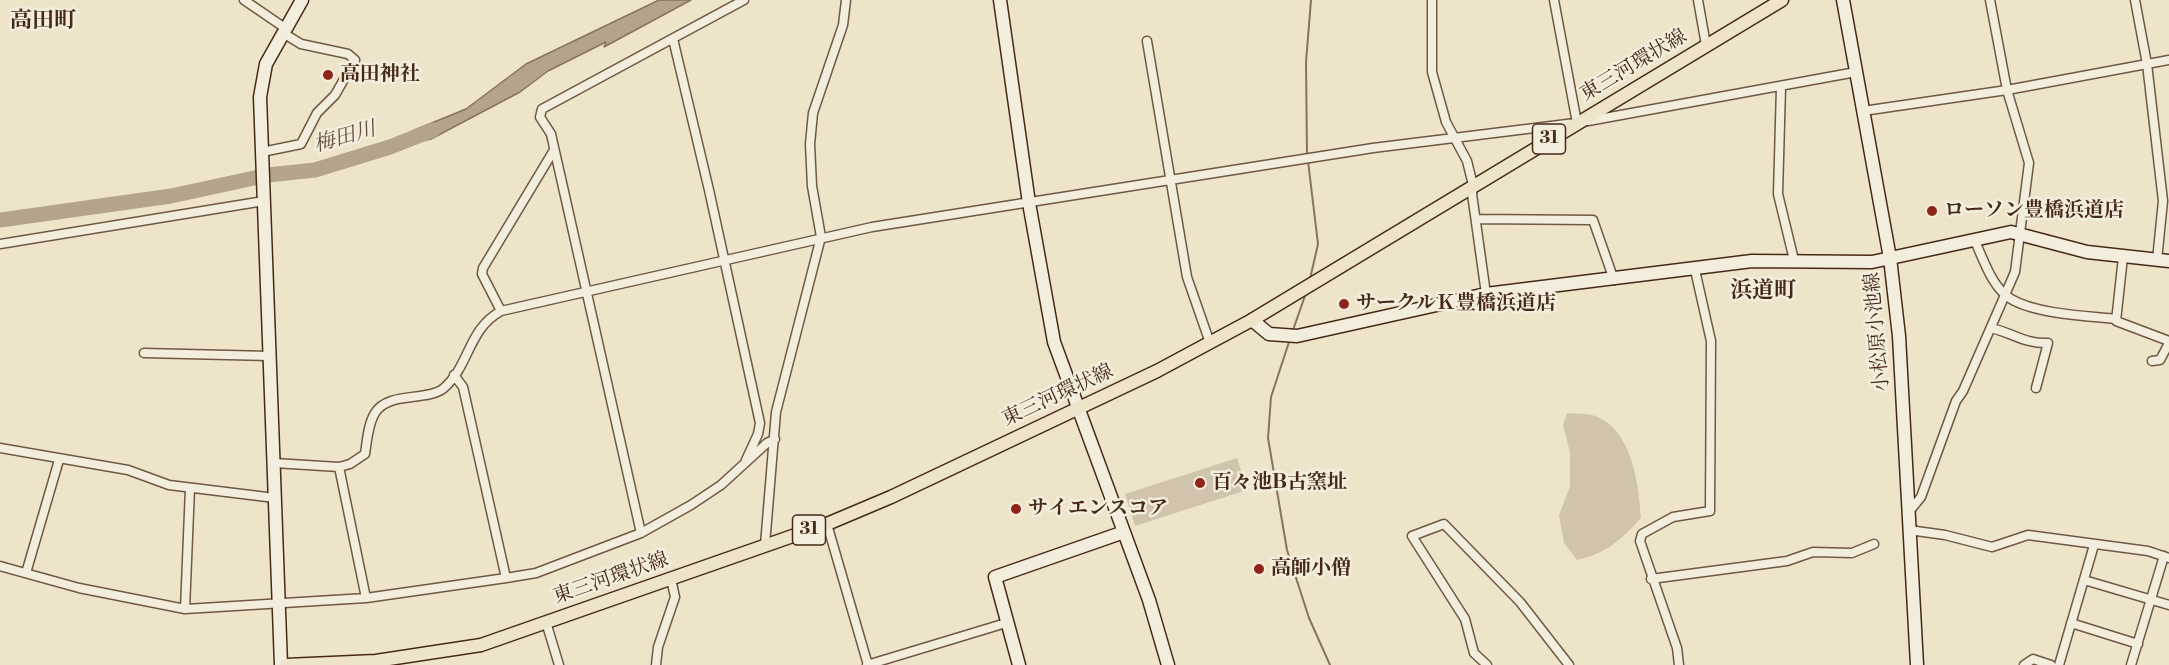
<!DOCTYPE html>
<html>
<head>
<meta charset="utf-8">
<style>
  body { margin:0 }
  canvas { display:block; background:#ede4ca }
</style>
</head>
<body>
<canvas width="2169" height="665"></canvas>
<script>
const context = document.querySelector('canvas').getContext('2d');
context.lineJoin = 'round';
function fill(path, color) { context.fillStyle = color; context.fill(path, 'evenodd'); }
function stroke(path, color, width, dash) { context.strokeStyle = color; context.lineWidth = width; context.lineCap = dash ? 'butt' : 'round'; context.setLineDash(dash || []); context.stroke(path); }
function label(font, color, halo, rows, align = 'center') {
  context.font = font + ' "Libre Bodoni","Noto Serif JP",serif'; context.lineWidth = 5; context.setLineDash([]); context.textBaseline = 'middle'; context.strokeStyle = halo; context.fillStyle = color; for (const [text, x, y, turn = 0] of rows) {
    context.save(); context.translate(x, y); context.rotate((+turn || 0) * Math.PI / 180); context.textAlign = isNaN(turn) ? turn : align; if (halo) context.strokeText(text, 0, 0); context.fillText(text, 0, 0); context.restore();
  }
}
const green = new Path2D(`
  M1567 413C1575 414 1587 413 1595 416 1632 429 1639 485 1641 518 1622 539 1606 554 1577 560L1564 543 1559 515 1570 486V452L1563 425Z
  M1237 458 1247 490 1135 526 1125 494Z`);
const water = new Path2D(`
  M659 0H691L604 47 606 42 548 71 520 92 431 139 418 142 412 131 466 109 526 64Z`);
const stream = new Path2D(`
  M1307 155 1306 62 1311 0
  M1308 161 1318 244 1310 279
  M1293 330 1306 293
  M1290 339 1271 397 1268 438 1287 550 1309 618 1330 665`);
const river = new Path2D(`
  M0 220 171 196 268 175 315 170 390 147 433 130`);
const street = new Path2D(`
  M244 0 285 28
  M1432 0V72L1446 122 1467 161 1473 185 1472 194 1486 294
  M1554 0 1577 123
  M1698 0 1706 45
  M2135 0 2147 64 2163 201 2157 260
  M673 39 709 190 760 423 758 434 746 460
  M1147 41 1187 277 1210 343
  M1781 87 1778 194 1794 260
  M1863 111 2007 90 2169 60
  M1588 121 1856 72
  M262 152 301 144 317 113 335 95 355 60 348 54 301 44 283 33
  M1476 219 1593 220 1614 280
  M1974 239C1983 258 1992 288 2011 299 2036 314 2087 316 2116 319
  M0 244 264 201
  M2123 257 2116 321 2169 341
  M501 311 482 274 483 268 554 150
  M1991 328C2013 333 2025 344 2048 343L2036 388
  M144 353 269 356
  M2152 361 2160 360 2169 343
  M454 375 463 387 506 578
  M0 448 128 470 169 485 275 498
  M274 463 339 467 350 464 365 454C367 441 368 424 375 413 388 391 427 402 444 388 470 365 468 329 501 311L872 227 1373 148 1575 123
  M339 467 366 598
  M1908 513 1921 497 1956 401 1963 391 2015 272 2029 163 2007 90 1990 0
  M827 524 868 665
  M1909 530 1945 535 1992 547 2028 535 2148 551 2169 558
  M641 533 551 134 540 117 542 109 744 0
  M765 545 776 412 821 237 812 186 810 144 813 113 843 25 846 0
  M0 566 79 588 185 609 366 598 506 578 536 573 641 533 691 505 721 485 767 443 775 439
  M26 573 59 460
  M1651 579 1787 561 1813 552 1852 553 1874 544
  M2084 580 2169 605
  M185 609 190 488
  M546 622 559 665
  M2071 623 2138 644
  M656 665 658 647 675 597 671 579
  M867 665 1006 623
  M1487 665 1474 653 1465 619 1412 536 1444 524 1520 602 1569 665
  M1679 665 1677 648 1640 541 1642 534 1673 517 1710 511 1711 341 1695 270
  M2024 665 2033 659 2051 665
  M2059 665 2094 545
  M2131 665 2164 556`);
const secondary = new Path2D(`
  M1000 0 1029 203 1054 342 1149 600 1168 665
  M1843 0 1890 258 1899 336 1917 665
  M1252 320 1269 334 1297 336 1486 294 1752 261 1872 262 2011 232 2087 252 2169 261
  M281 665 260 97 266 64 302 0
  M1019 665 995 577 1124 532`);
const primary = new Path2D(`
  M286 665 376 661 481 645 827 524 891 497 1157 371 1252 320 1782 0`);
const markers = [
  [328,75,6,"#8f2418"],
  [1932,211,6,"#8f2418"],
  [1344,304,6,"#8f2418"],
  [1200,483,6,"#8f2418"],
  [1016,509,6,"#8f2418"],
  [1259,569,6,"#8f2418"]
];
const shields = [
  [1549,139,33],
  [809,530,33]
];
const shieldNames = [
  ["31",1549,139],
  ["31",809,530]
];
const streetNames = [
  ["東三河環状線",1634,66,-31],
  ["小松原小池線",1878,332,-95],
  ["東三河環状線",1058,396,-25],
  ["東三河環状線",611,579,-19]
];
const poiNames = [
  ["高田神社",340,75],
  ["ローソン豊橋浜道店",1944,211],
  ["サークルＫ豊橋浜道店",1356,304],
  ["百々池B古窯址",1212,483],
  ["サイエンスコア",1028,509],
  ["高師小僧",1271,569]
];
const waterNames = [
  ["梅田川",345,138,-16]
];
const quarterNames = [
  ["高田町",43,22],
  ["浜道町",1763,292]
];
fill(green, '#d1c4ac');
fill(water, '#b5a48d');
stroke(water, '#89735e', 1.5);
stroke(stream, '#89735e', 2);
stroke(river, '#b5a48d', 15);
stroke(street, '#705844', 11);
stroke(secondary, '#472918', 15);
stroke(primary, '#472918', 15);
stroke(street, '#f3eddd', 8);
stroke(secondary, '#f3eddd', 12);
stroke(primary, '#ede4ca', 12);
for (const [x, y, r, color] of markers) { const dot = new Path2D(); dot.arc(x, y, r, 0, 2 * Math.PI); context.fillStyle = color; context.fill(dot); stroke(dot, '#f3eddd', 2); }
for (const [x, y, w] of shields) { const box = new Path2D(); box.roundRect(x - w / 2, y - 15, w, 30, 4.5); context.fillStyle = '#f3eddd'; context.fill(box); stroke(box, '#472918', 1.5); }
label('bold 18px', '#472918', null, shieldNames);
label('20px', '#472918', '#f3eddd', streetNames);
label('bold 20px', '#472918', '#f3eddd', poiNames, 'left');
label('italic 21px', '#684e3b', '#f3eddd', waterNames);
label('bold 22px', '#472918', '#f3eddd', quarterNames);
</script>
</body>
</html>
